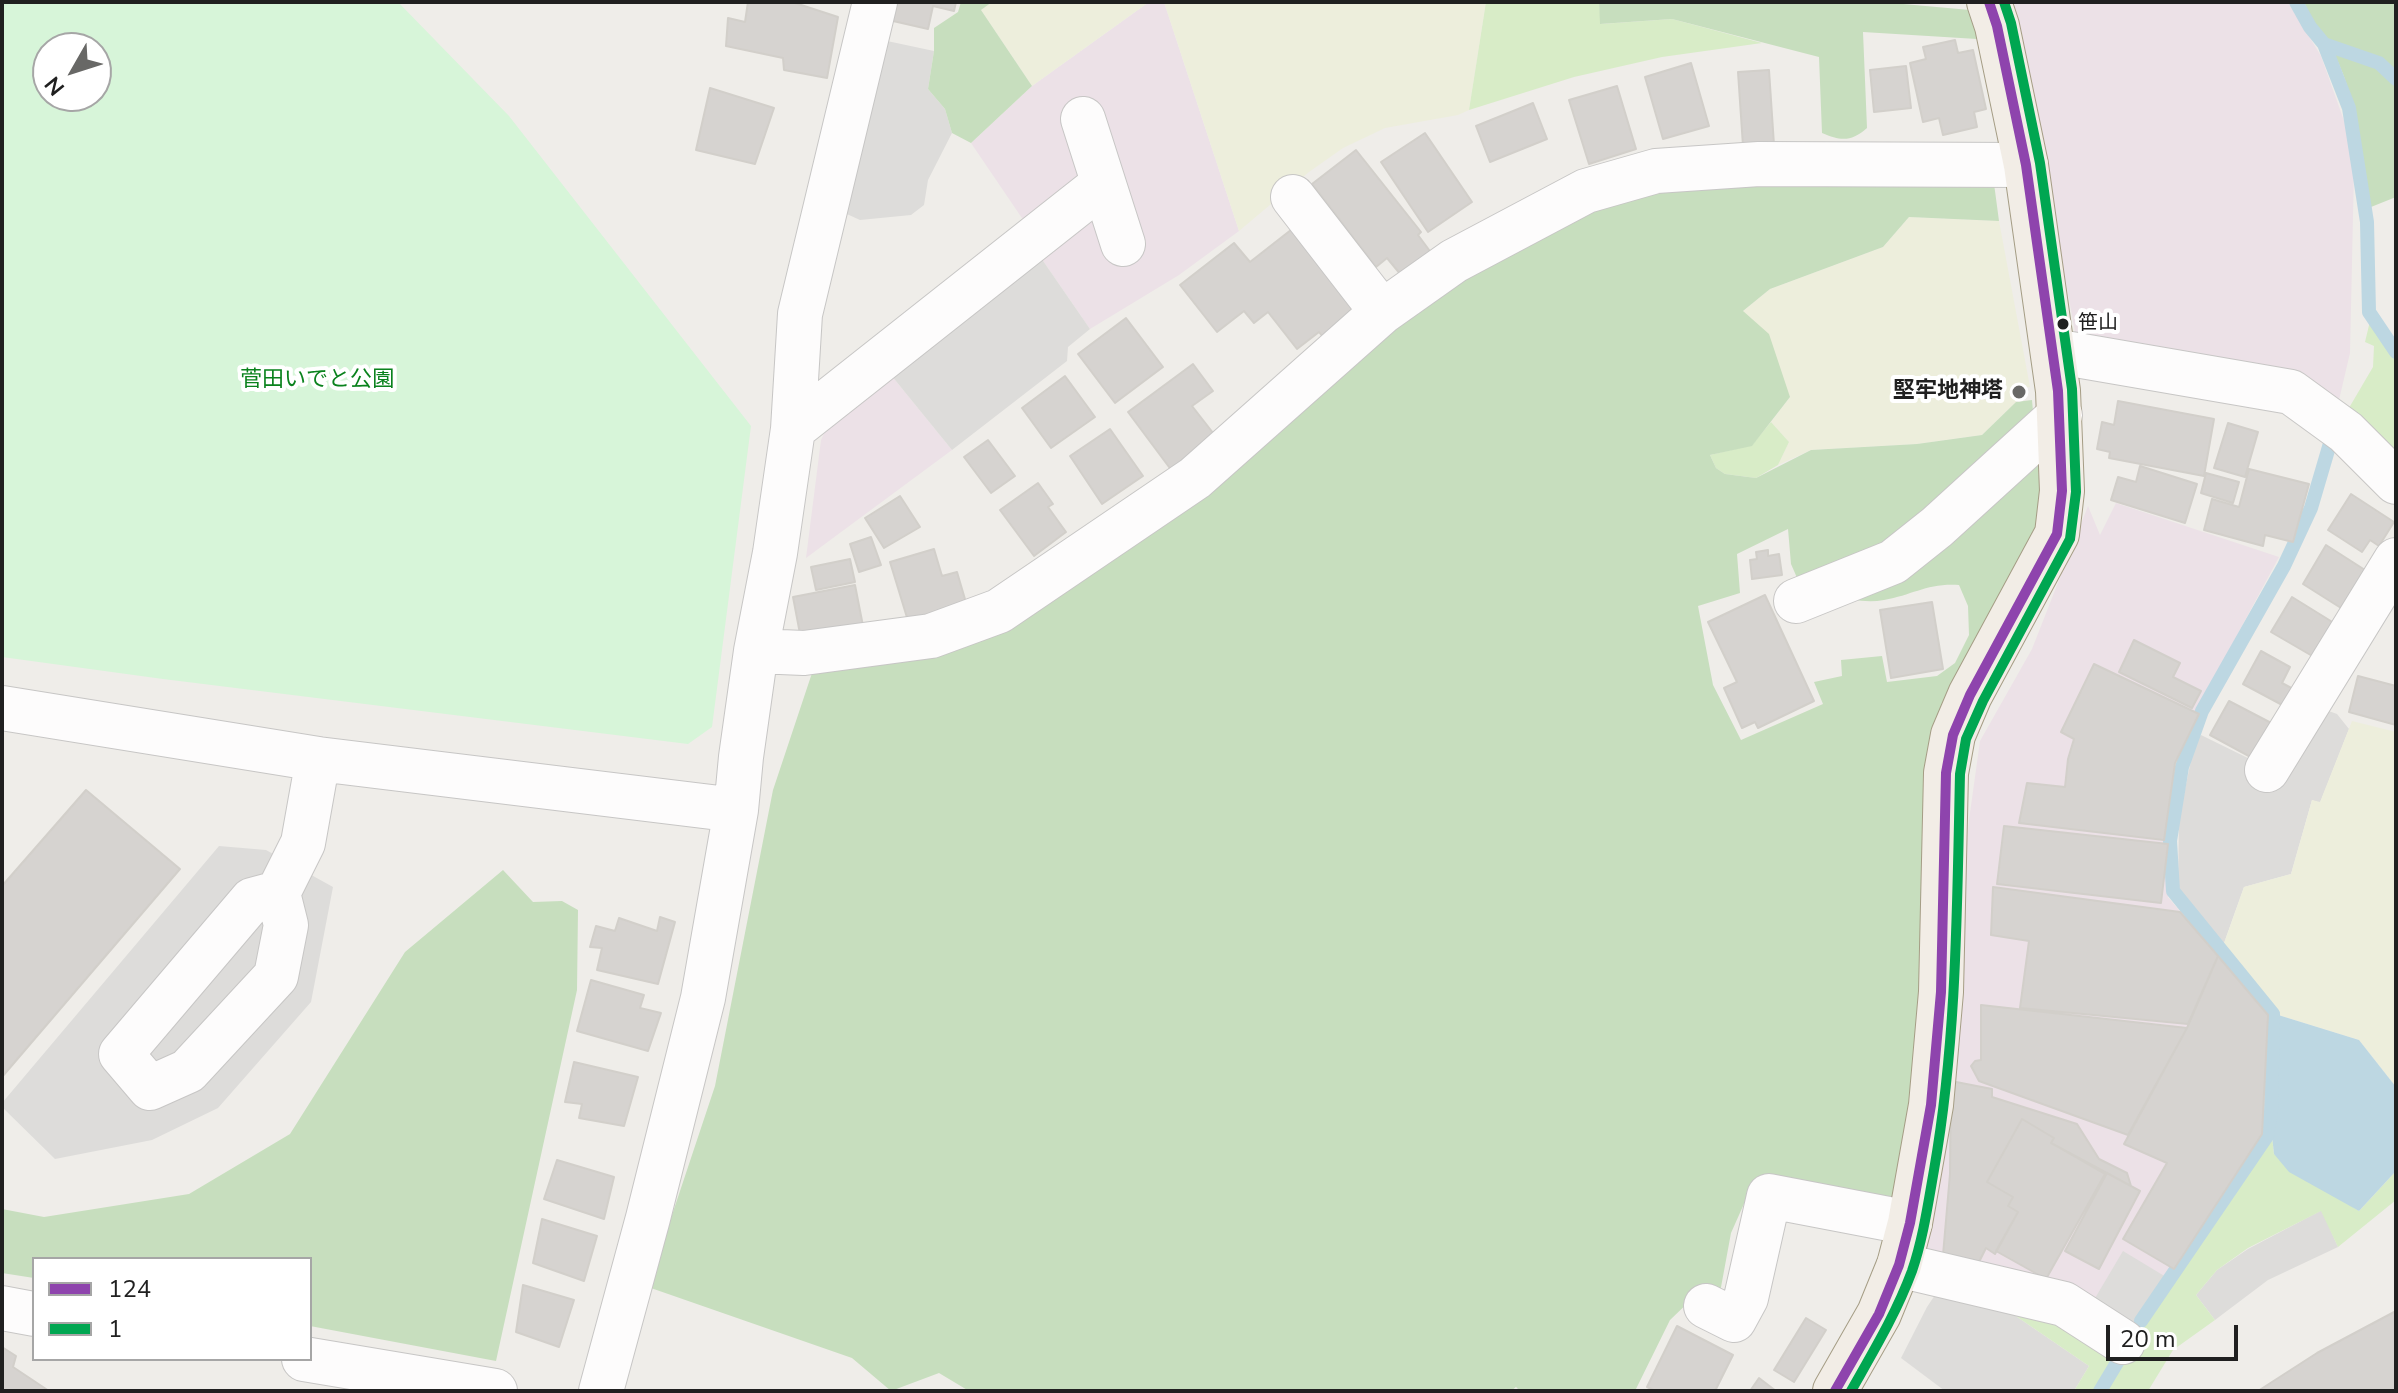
<!DOCTYPE html>
<html>
<head>
<meta charset="utf-8">
<style>
  body { margin:0 }
  #map { position:relative; width:2398px; height:1393px; overflow:hidden; background:#efede9; font-family:"Nunito Sans",sans-serif }
  canvas { display:block }
  .frame { position:absolute; inset:0; border:4px solid #202020; pointer-events:none }
  .legend { position:absolute; left:32px; top:1257px; width:280px; height:104px; box-sizing:border-box; background:#fff; border:2px solid #a6a6a6; margin:0; padding:10px 14px; list-style:none; font-size:24px; color:#202020 }
  .legend li { display:flex; align-items:center; gap:16px; height:40px }
  .legend b { width:40px; border:2px solid #a6a6a6 }
  .north { position:absolute; left:32px; top:32px; width:80px; height:80px; box-sizing:border-box; background:#fff; border:2px solid #a6a6a6; border-radius:50%; rotate:231deg; font-size:22px; font-weight:700; line-height:32px; text-align:center; color:#202020 }
  .north::after { content:''; display:block; margin:auto; width:28px; height:36px; background:#686866; clip-path:polygon(50% 0,100% 100%,50% 72%,0 100%) }
  .scale { position:absolute; left:2106px; top:1325px; width:132px; height:36px; box-sizing:border-box; border:4px solid #202020; border-top:0; padding-left:10px; font-size:24px; line-height:28px; white-space:nowrap; color:#202020; -webkit-text-stroke:6px #fff; paint-order:stroke }
</style>
</head>
<body>
<div id="map">
<canvas width="2398" height="1393"></canvas>
<div class="frame"></div>
<ul class="legend">
<li><b style="height:10px;background:#8e44ad"></b>124</li>
<li><b style="height:10px;background:#00a651"></b>1</li>
</ul>
<div class="north">N</div>
<div class="scale">20 m</div>
</div>
<script>
const context = document.querySelector('canvas').getContext('2d');
context.lineJoin = 'round';
function fill(path, color) { context.fillStyle = color; context.fill(path, 'evenodd'); }
function stroke(path, color, width, dash) { context.strokeStyle = color; context.lineWidth = width; context.lineCap = dash ? 'butt' : 'round'; context.setLineDash(dash || []); context.stroke(path); }
function label(font, color, halo, rows, align = 'center') {
  context.font = font + ' "Nunito Sans","Noto Sans JP",sans-serif'; context.lineWidth = 8; context.setLineDash([]); context.textBaseline = 'middle'; context.strokeStyle = halo; context.fillStyle = color; for (const [text, x, y, turn = 0] of rows) {
    context.save(); context.translate(x, y); context.rotate((+turn || 0) * Math.PI / 180); context.textAlign = isNaN(turn) ? turn : align; if (halo) context.strokeText(text, 0, 0); context.fillText(text, 0, 0); context.restore();
  }
}
const industrial = new Path2D(`
  M1149 2H1164L1239 231 1179 275 1090 329 1039 255 1084 218 1104 224 1080 180 1026 224 971 143 1032 86Z
  M2014 2H2288L2321 56 2348 132 2354 170 2350 353 2339 400 2076 337Z
  M891 375 952 450 806 558 821 440 832 416Z
  M2116 503 2279 557 2213 680 2175 763 2165 840 2168 844V897L2268 1015 2262 1134 2113 1364 1922 1253 1952 1013 1969 820 1980 741 2032 649 2088 506 2100 535Z`);
const religious = new Path2D(`
  M873 38 934 51 928 89 945 109 952 133 928 180 924 205 911 215 860 220 838 210Z
  M1039 255 1090 329 1068 347 1067 361 952 450 891 375Z
  M2293 698 2337 714 2349 729 2320 803 2312 800 2291 874 2244 887 2223 946 2178 889 2179 818 2195 741 2201 735 2260 764Z
  M219 846 266 850 333 887 311 1002 218 1108 152 1140 55 1159 2 1107V1103Z
  M2322 1210 2338 1247 2268 1280 2215 1320 2196 1295 2217 1270 2248 1249Z
  M2123 1251 2166 1277 2112 1363 2062 1324 2091 1305Z
  M1935 1295 2007 1310 2089 1366 2074 1391H1945L1901 1358 1927 1307Z`);
const farmland = new Path2D(`
  M992 2H1149L1032 86 981 10Z
  M1164 2H1486L1469 110 1458 115 1385 128 1343 148 1309 172 1239 231Z
  M1909 217 1999 221 2030 387 2014 389 2016 402 1982 435 1917 444 1811 450 1778 465 1789 442 1771 422 1790 397 1742 312 1770 289 1883 247Z
  M2352 721 2396 732V1087L2359 1040 2275 1014 2223 946 2244 887 2291 874 2312 800 2320 802Z`);
const grass = new Path2D(`
  M1486 2H1599L1601 24 1672 19 1762 43 1662 57 1574 77 1469 110Z
  M2371 317 2396 358V470L2346 413 2373 367 2374 346 2365 342Z
  M1771 422 1789 442 1778 465 1756 478 1725 474 1716 468 1710 455 1752 445Z
  M2272 1136 2274 1154 2359 1211 2396 1171V1200L2338 1247 2321 1211 2248 1248 2217 1270 2196 1295 2215 1320 2173 1350 2148 1391H2074L2089 1366 2007 1310 2050 1315 2118 1367 2144 1322Z`);
const forest = new Path2D(`
  M961 2H992L981 10 1032 86 971 143 952 133 945 109 928 89 934 51V28L958 12Z
  M1599 2H1881L1970 10 1977 39 1863 32 1867 128C1851 142 1841 141 1822 133L1819 57 1672 19 1600 24Z
  M2304 2H2396V197L2371 207C2362 158 2358 101 2335 56 2325 37 2312 22 2304 2Z
  M1993 176 1999 221 1909 217 1883 247 1770 289 1743 311 1769 334 1790 397 1752 446 1710 455 1716 468 1725 474 1756 478 1811 450 1917 444 1982 435 2016 402 2032 400 2041 500 2036 540 1946 706 1931 988 1896 1213 1751 1188 1731 1233 1719 1298 1695 1296 1670 1320 1635 1391H1520L1516 1387 1511 1391H969L939 1373 891 1391 852 1358 648 1287 715 1086 773 790 817 658 954 643 1383 325 1465 273 1659 180ZM1788 529 1791 564 1798 580C1825 590 1854 606 1884 600 1913 595 1927 583 1959 585L1968 606 1969 635 1955 663 1937 676 1887 682 1882 656 1841 660 1842 676 1814 682 1823 704 1741 740 1713 685 1698 606 1740 593 1737 554Z
  M503 870 533 902 562 901 578 910 577 990 496 1361 310 1326V1259H34V1278L2 1273V1209L44 1217 189 1194 290 1134 405 952Z`);
const park = new Path2D(`
  M2 2H398L509 116 751 426 712 727 688 744 163 679 2 657ZM48 48H96V96H48Z`);
const water = new Path2D(`
  M2275 1014 2359 1040 2396 1087V1171L2359 1211 2289 1172 2274 1154 2272 1136Z`);
const stream = new Path2D(`
  M2296 2 2310 27 2324 44 2349 108 2367 222 2369 312 2396 352
  M2324 44 2379 63 2396 79
  M2141 1321 2267 1136 2271 1111 2273 1014 2173 891 2170 841 2182 767 2202 711 2284 566 2311 508 2331 440
  M2100 1391 2118 1361`);
const building = new Path2D(`
  M748 2H792L838 17 827 78 784 70 783 58 726 46 728 18 745 22Z
  M897 2H956L954 11 933 6 928 29 893 21Z
  M1955 40 1958 53 1973 50 1986 109 1974 112 1977 127 1943 135 1939 118 1923 122 1910 63 1926 59 1923 47Z
  M1691 63 1709 126 1663 139 1645 77Z
  M1906 66 1911 108 1874 112 1870 70Z
  M1769 70 1774 145 1743 146 1738 72Z
  M1617 86 1636 149 1589 164 1569 100Z
  M710 88 774 108 755 164 696 150Z
  M1533 103 1547 139 1490 162 1476 126Z
  M1425 133 1472 202 1428 232 1381 162Z
  M1356 150 1421 232 1418 235 1435 258 1406 281 1387 258 1376 267 1312 184Z
  M1296 226 1361 308 1323 337 1319 332 1297 349 1268 312 1254 323 1244 311 1217 332 1180 285 1234 243 1250 262Z
  M1126 318 1163 367 1115 403 1078 354Z
  M1193 364 1213 391 1192 406 1217 438 1172 471 1128 412Z
  M1065 376 1095 417 1051 448 1022 408Z
  M2118 401 2214 419 2204 476 2109 458 2110 452 2097 449 2102 422 2114 425Z
  M2228 423 2258 432 2245 477 2214 468Z
  M1110 429 1143 476 1102 504 1070 456Z
  M988 440 1015 476 991 493 964 457Z
  M2140 466 2197 484 2185 523 2111 500 2118 477 2136 482Z
  M2249 469 2309 484 2293 542 2265 535 2263 546 2204 530 2212 499 2239 507Z
  M2206 473 2239 482 2233 503 2201 493Z
  M1038 483 1053 504 1048 507 1066 532 1034 556 1000 510Z
  M2351 494 2394 522 2379 546 2370 540 2362 552 2328 530Z
  M900 496 920 527 884 548 865 518Z
  M871 537 881 565 859 572 850 544Z
  M2326 545 2365 570 2341 608 2303 584Z
  M934 549 942 576 957 572 967 606 909 624 890 562Z
  M1768 550V556L1779 554 1782 575 1752 579 1750 560 1757 559 1756 552Z
  M850 559 855 582 816 590 811 567Z
  M855 585 863 626 801 639 793 597Z
  M1765 595 1814 701 1758 728 1755 722 1742 728 1724 688 1737 682 1708 622Z
  M2292 597 2334 623 2314 657 2271 632Z
  M1932 602 1943 669 1891 678 1880 610Z
  M2134 640 2180 663 2173 677 2201 691 2192 708 2119 672Z
  M2261 651 2290 667 2282 683 2295 690 2286 707 2243 684Z
  M2094 664 2199 714 2175 763 2164 840 2019 823 2027 783 2065 787 2068 759 2074 739 2061 732Z
  M2358 676 2396 686V725L2349 712Z
  M2229 701 2277 726 2258 761 2210 735Z
  M86 790 180 869 2 1077V886Z
  M2004 826 2168 844 2161 903 1997 884Z
  M1993 887 2180 912 2218 956 2188 1024 2020 1008 2029 941 1991 935Z
  M660 917 675 922 658 984 597 970 602 948 590 947 596 926 615 931 619 918 657 931Z
  M2218 956 2268 1015 2262 1134 2174 1269 2123 1239 2167 1163 2124 1144 2187 1028Z
  M591 980 644 995 640 1008 661 1013 648 1051 577 1031Z
  M1981 1005 2187 1028 2128 1135 1979 1081 1971 1066 1975 1061 1981 1060Z
  M574 1062 638 1077 624 1126 579 1118 582 1104 565 1102Z
  M1951 1081 1992 1089V1097L2077 1124 2099 1159 2127 1173 2131 1186 2051 1143 2054 1138 2022 1119 1987 1182 2013 1197 2008 1206 2018 1212 1995 1254 1986 1248 1979 1262 1943 1255 1950 1174Z
  M2022 1119 2054 1138 2051 1143 2105 1174 2046 1279 1996 1251 2018 1212 2008 1206 2013 1197 1987 1182Z
  M557 1160 614 1177 604 1219 544 1199Z
  M2107 1173 2140 1191 2099 1269 2065 1251Z
  M542 1219 597 1236 584 1281 533 1263Z
  M523 1285 574 1300 559 1347 516 1332Z
  M2396 1311V1391H2258L2317 1353Z
  M1806 1318 1826 1330 1794 1382 1774 1370Z
  M1677 1326 1733 1355 1715 1391H1656L1647 1387Z
  M2 1347 16 1356 13 1367 49 1391H2Z
  M1759 1378 1776 1391H1750Z`);
const minor = new Path2D(`
  M1083 119 1123 244
  M1293 197 1382 312
  M2053 351 2291 392 2346 432 2396 482
  M793 429 1103 184
  M1796 601 1893 562 1937 527 2060 415
  M756 651 804 653 931 636 999 611 1195 478 1382 312 1454 261 1586 191 1656 171 1759 164 2026 165
  M2 708 318 759 736 810
  M2267 770 2396 560
  M278 893 252 900 121 1054 150 1088 188 1071 276 976 286 925 278 893 303 843 318 759
  M1899 1265 2064 1304 2123 1342
  M1706 1306 1734 1320 1746 1298 1769 1196 1910 1223
  M2 1308 34 1314
  M304 1359 495 1391
  M601 1391 648 1218 703 998 736 810 741 757 756 651 775 553 793 429 800 314 875 2`);
const major = new Path2D(`
  M1835 1391 1879 1314 1899 1265 1910 1223 1931 1105 1941 992 1946 773 1953 735 1970 695 2057 534 2062 491 2058 391 2026 165 1997 26 1989 2`);
const bus1 = new Path2D(`
  M1835 1391 1879 1314 1899 1265 1910 1223 1931 1105 1941 992 1946 773 1953 735 1970 695 2057 534 2062 491 2058 391 2026 165 1997 26 1989 2`);
const bus2 = new Path2D(`
  M1851 1391C1873 1352 1896 1314 1912 1271 1923 1239 1928 1204 1934 1170 1957 1039 1957 907 1960 774L1966 739 1983 701 2070 539 2076 492 2072 389 2040 163 2011 23 2004 2`);
const markers = [
  [2063,324,7,"#202020"],
  [2019,392,8,"#686866"]
];
const busNames = [
  ["笹山",2078,324]
];
const parkNames = [
  ["菅田いでと公園",317,381]
];
const poiNames = [
  ["堅牢地神塔",2003,392]
];
fill(industrial, '#ece1e7');
fill(religious, '#dddcda');
fill(farmland, '#edeedc');
fill(grass, '#d8ecc7');
fill(forest, '#c7debe');
fill(park, '#d7f5d9');
fill(water, '#bdd7e2');
stroke(stream, '#bdd7e2', 14);
fill(building, '#d6d3d0');
stroke(building, '#d2cfca', 2);
stroke(minor, '#c7c6c5', 46);
stroke(major, '#a59d85', 46);
stroke(minor, '#fdfcfc', 44);
stroke(major, '#f2ede6', 44);
stroke(bus1, '#8e44ad', 10);
stroke(bus2, '#00a651', 10);
for (const [x, y, r, color] of markers) { const dot = new Path2D(); dot.arc(x, y, r, 0, 2 * Math.PI); context.fillStyle = color; context.fill(dot); stroke(dot, '#fff', 3); }
label('20px', '#202020', '#fff', busNames, 'left');
label('22px', '#0a821d', '#fff', parkNames);
label('bold 22px', '#202020', '#fff', poiNames, 'right');
</script>
</body>
</html>
